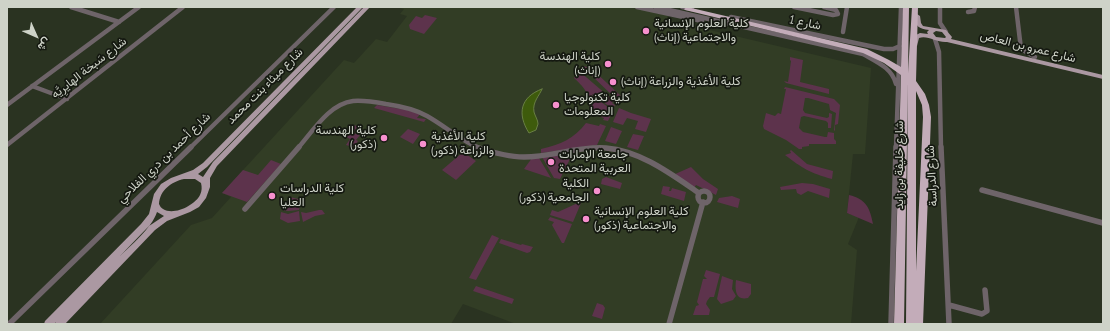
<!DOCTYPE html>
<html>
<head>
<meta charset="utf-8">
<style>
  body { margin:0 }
  #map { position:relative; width:1110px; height:331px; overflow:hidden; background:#2a3321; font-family:"PT Sans Narrow",Vazirmatn,sans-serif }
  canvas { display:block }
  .frame { position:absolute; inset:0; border:8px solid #ced3c8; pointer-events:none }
  .north { position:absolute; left:16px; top:16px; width:40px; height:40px; -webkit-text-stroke:3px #151911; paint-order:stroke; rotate:135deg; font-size:11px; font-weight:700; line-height:16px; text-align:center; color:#ced3c8 }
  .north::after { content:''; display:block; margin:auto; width:14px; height:18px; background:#ced3c8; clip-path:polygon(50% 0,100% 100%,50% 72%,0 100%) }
</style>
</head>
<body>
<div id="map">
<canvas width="1110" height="331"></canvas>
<div class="frame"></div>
<div class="north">ش</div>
</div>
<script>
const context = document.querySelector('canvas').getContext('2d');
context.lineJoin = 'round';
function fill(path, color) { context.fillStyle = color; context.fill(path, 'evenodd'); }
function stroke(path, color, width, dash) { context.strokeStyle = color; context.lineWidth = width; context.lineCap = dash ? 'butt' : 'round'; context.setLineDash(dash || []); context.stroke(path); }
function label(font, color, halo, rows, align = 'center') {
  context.font = font + ' "PT Sans Narrow",Vazirmatn,sans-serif'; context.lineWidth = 3.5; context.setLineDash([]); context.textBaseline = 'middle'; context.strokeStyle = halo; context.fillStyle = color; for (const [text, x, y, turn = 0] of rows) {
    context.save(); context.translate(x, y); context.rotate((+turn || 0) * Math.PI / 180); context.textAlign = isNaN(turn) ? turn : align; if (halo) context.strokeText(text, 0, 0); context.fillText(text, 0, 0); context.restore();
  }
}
const built = new Path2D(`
  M397 7H632L668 15 667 20 871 68 865 154H853L847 213 859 217 848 244 857 250 851 324H516L463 304 451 324H100L191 225 212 218 231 197 222 193 344 60 354 63 376 39 387 42 407 16 400 14 404 9Z`);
const green = new Path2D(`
  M425 15 437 18 424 34 410 29 409 25 416 16 422 18Z
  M790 57 803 60 800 82 829 89V94L786 83 784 81 788 82 791 61 790 60Z
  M584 66 593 70 621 96 619 99 615 98 590 74 583 69Z
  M579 71 614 101 612 103 615 105 613 109 592 94V95L613 111 608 121 603 120 604 118 589 113C592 97 586 89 574 78Z
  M785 87 834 99 840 105 838 124 835 125V131L834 130 836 113 830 110 829 104 808 98H805L803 110 805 113 827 118 829 117V113L832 114 831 128H828V123L826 121 804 116 801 117 799 128 803 132 825 137H827L828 132 834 133V139L836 141V144H809V146L802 147V149H799L786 140 764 129 763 126 766 113 775 116 778 113 781 114 786 89H784Z
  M377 105 407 110 420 114 417 118 426 119 424 122 374 108Z
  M619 108 631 113 651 119 646 132 635 129 638 121 627 118 623 125 613 122Z
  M586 123 599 126 600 124 606 126 597 145 541 153V149C560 145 575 138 586 123Z
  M352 125 358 126 353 133 360 135 356 140 358 141 353 147 346 145 350 139 344 136Z
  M611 127 622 131 616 144 605 141Z
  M408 129 420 134 413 144 400 137Z
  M633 134 644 136 638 150 627 147Z
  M791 150 807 164 833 171 832 179C810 173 802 168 785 155L791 153 790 151Z
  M463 152 476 161 456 180 442 170Z
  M568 153 571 157 560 179 554 178 542 157Z
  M532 158H539L551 178 524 169Z
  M271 160 281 164 247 202 222 193 243 170 258 175Z
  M691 167 703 179 718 189 716 195 696 185 694 188 673 175Z
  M606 177 622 183 620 189 601 184 602 179Z
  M802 183 813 184 830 189 829 198 808 191 801 195 797 193 796 189 781 190 780 187Z
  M663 186 670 187 669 191H671L672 188 686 192 684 201 661 194Z
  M849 195C866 199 870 208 873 224L847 213Z
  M732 196 740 199 738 208 717 202 719 198Z
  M290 197 302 200 299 210 288 211 282 210Z
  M580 202 581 203 573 222 550 215 552 210 558 212Z
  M319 210H322L325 214 315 216 303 222 301 212 306 213Z
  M299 211 300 221 288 223 280 219 281 212 288 214Z
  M550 217 572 224 564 243H562L552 225 554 222 548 220Z
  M492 235 499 238 476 280 469 278Z
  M501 239 521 245 522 244 533 247 530 252 527 253 499 243Z
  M706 270 720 274 714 297H710L707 301 706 304 710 310 709 315H693L696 306 699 305 697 302 703 279H707L704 276Z
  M722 276 733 280 732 289 736 296 733 300 721 304 717 299Z
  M736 280 751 284V294L748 298C735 301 735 289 736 280Z
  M476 286 514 299 512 304 473 291Z
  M597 303 603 305 605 308 602 319 592 316Z`);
const water = new Path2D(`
  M542 89C540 95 532 102 534 112 535 116 538 120 538 124L536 130 529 133C517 114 520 97 542 89Z`);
const minorFar1 = new Path2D(`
  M71 7 119 22
  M637 7 702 21
  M656 7 863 54C877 62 892 68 896 84
  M682 7 692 9
  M794 7 833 15 838 14 836 10 824 7
  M940 7V23L946 32
  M1016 7 1021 49 1035 57
  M968 12 974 11 975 7
  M731 17 884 49H893L900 46
  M843 32 847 7
  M935 39 939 52 941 148
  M32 86 67 99
  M7 105 139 7
  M7 145 183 7
  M190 148 334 7
  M298 148C313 131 329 104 353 101 364 100 375 102 386 104 400 106 415 109 427 116 445 126 460 140 479 148
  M896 148 901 7`);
const minor = new Path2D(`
  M476 147C491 152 508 157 524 157 552 157 578 146 606 148 641 151 671 174 699 193
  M941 147 949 324
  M982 190 1103 223
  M698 197a6 6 0 1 1 12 0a6 6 0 1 1-12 0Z
  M245 209 299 147
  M949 305 982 314 987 311 985 290
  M9 324 191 147
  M669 324 703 202
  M891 324 896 147`);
const major = new Path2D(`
  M357 7H363L207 167 198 174 203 177 213 162 364 7H370L217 166 210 178V187L206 198 199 207 190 212 167 221 155 230 65 324H55L56 322 54 324H44L45 321 141 224 149 214 154 194 161 184 171 178 193 170 203 163ZM184 179H195L201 183C202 187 202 191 200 195 195 205 174 216 163 209 161 208 160 206 159 204 160 190 171 182 184 179ZM157 212 164 216 149 226 118 258C130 246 152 228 157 212Z
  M917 14 920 16 921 23 923 26 946 30 952 37 951 39 1103 75V79L947 42C937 43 928 35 919 38L917 46H913L912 45 914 36 920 33 928 34 927 32 929 30C919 29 915 26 914 16ZM936 31 942 32 946 37 945 38 936 37 933 33Z`);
const highway = new Path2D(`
  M687 7 867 49 889 60 901 67 903 7H909L908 73 912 7H918L916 81 925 94 929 105 931 117 923 324H906L908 82 904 324H894L901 75 884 63 863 53 685 10 684 9ZM916 91 922 105 923 117 916 271Z`);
const markers = [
  [646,31,4,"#f790ce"],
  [608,64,4,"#f790ce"],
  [613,82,4,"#f790ce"],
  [556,105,4,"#f790ce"],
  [384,138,4,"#f790ce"],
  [423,144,4,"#f790ce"],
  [551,162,4,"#f790ce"],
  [597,191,4,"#f790ce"],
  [272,196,4,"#f790ce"],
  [586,219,4,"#f790ce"]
];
const streetNames = [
  ["شارع 1",805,23,12],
  ["شارع عمرو بن العاص",1028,47,14],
  ["شارع سَبخة الهايرِيَّه",89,68,-38],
  ["شارع ميثاء بنت محمد",265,86,-45],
  ["شارع أحمد بن دري الفلاحي",164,158,-44],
  ["شارع خليفة بن زايد",900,165,-90],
  ["شارع الدراسة",932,176,-93]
];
const poiNames = [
  ["كلية العلوم الإنسانية",654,24],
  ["والاجتماعية (إناث)",654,38],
  ["كلية الهندسة",600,57,"right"],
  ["(إناث)",600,71,"right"],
  ["كلية الأغذية والزراعة (إناث)",621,82],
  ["كلية تكنولوجيا",564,98],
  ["المعلومات",564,112],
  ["كلية الهندسة",376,131,"right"],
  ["(ذكور)",376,145,"right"],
  ["كلية الأغذية",431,137],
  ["والزراعة (ذكور)",431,151],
  ["جامعة الإمارات",559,155],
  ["العربية المتحدة",559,169],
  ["الكلية",589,184,"right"],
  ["الجامعية (ذكور)",589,198,"right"],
  ["كلية الدراسات",280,189],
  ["العليا",280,203],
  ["كلية العلوم الإنسانية",594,212],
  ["والاجتماعية (ذكور)",594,226]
];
fill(built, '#323d25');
fill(green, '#5d334c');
fill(water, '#3e5b0c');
stroke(water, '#697f44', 1);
stroke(minorFar1, '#6e6469', 4.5);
stroke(minor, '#6e6469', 5.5);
fill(major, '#ab98a2');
fill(highway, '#c3acb9');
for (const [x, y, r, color] of markers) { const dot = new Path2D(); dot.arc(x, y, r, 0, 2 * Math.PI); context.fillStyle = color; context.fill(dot); stroke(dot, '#151911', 1.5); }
label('12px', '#ced3c8', '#151911', streetNames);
label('12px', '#ced3c8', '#151911', poiNames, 'left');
</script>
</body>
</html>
